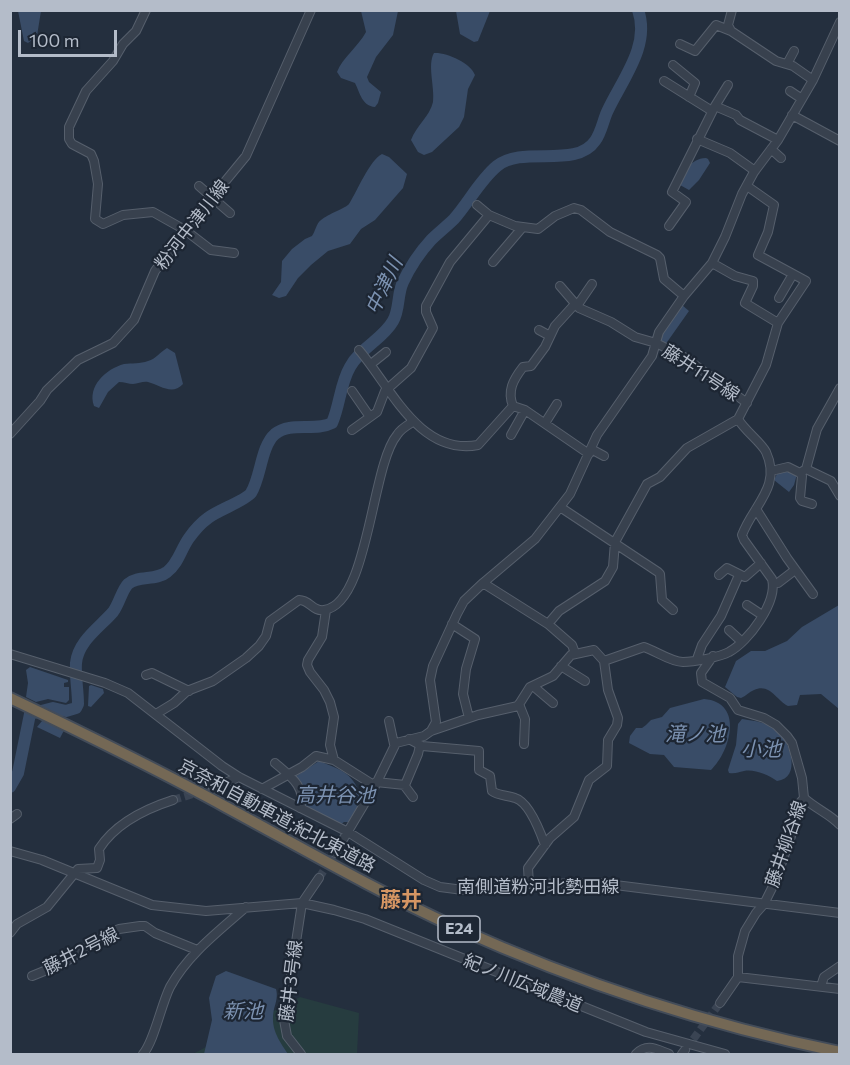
<!DOCTYPE html>
<html>
<head>
<meta charset="utf-8">
<style>
  body { margin:0 }
  #map { position:relative; width:850px; height:1065px; overflow:hidden; background:#242f3e; font-family:Commissioner,sans-serif }
  canvas { display:block }
  .frame { position:absolute; inset:0; border:12px solid #b4bcc9; pointer-events:none }
  .scale { position:absolute; left:18px; top:30px; width:99px; height:27px; box-sizing:border-box; border:3px solid #b4bcc9; border-top:0; padding-left:8px; font-size:18px; line-height:21px; white-space:nowrap; color:#b4bcc9; -webkit-text-stroke:4px #1d2633; paint-order:stroke }
</style>
</head>
<body>
<div id="map">
<canvas width="850" height="1065"></canvas>
<div class="frame"></div>
<div class="scale">100 m</div>
</div>
<script>
const context = document.querySelector('canvas').getContext('2d');
context.lineJoin = 'round';
function fill(path, color) { context.fillStyle = color; context.fill(path, 'evenodd'); }
function stroke(path, color, width, dash) { context.strokeStyle = color; context.lineWidth = width; context.lineCap = dash ? 'butt' : 'round'; context.setLineDash(dash || []); context.stroke(path); }
function label(font, color, halo, rows, align = 'center') {
  context.font = font + ' Commissioner,"Noto Sans JP",sans-serif'; context.lineWidth = 4.5; context.setLineDash([]); context.textBaseline = 'middle'; context.strokeStyle = halo; context.fillStyle = color; for (const [text, x, y, turn = 0] of rows) {
    context.save(); context.translate(x, y); context.rotate((+turn || 0) * Math.PI / 180); context.textAlign = isNaN(turn) ? turn : align; if (halo) context.strokeText(text, 0, 0); context.fillText(text, 0, 0); context.restore();
  }
}
const green = new Path2D(`
  M300 997 359 1013 357 1054H193Z`);
const water = new Path2D(`
  M18 11H41L37 36 28 43 24 41Z
  M361 11H398L393 35 376 57 367 77 369 82 381 92 378 103 375 107C362 106 360 93 355 83L341 78 337 72C342 58 358 47 366 32Z
  M456 11H490L478 41 474 42 460 34Z
  M434 53C446 52 471 63 475 75L468 89 464 117 459 127 432 152 424 155 418 152 411 140C416 126 430 116 433 102 435 87 427 65 434 53Z
  M382 154 389 157 407 174 403 188 375 220 361 229 350 244 328 251 311 265 298 278 286 296 279 298 272 295 281 282 282 261 292 249 305 239 312 236C316 230 316 224 321 220 328 214 346 208 349 204 358 190 369 161 382 154Z
  M706 158 708 159 710 163 699 180 689 190 680 185C686 171 689 159 706 158Z
  M682 305 689 311 665 345 661 341 662 332Z
  M167 348 175 353 183 384C172 396 160 385 148 382 143 381 138 384 133 384 129 384 124 382 119 382L108 392 99 408 94 406C87 386 106 369 124 364 132 363 140 364 148 361 156 359 160 352 167 348Z
  M783 469 797 474 794 485 789 492 774 480 777 474Z
  M839 605V709L821 694 800 695 797 705 788 706C776 700 770 683 754 690 749 692 746 696 741 698L737 697 725 687 736 661 751 651H765L787 641 802 627Z
  M30 667 68 680V682L64 683V687H69V700L66 703 48 699 36 702 26 697 28 683 26 670Z
  M91 685 103 689 104 693 91 707 88 706 89 686Z
  M704 699C744 702 731 751 711 770L674 767 664 755 650 754 629 743 630 736 636 728H642L646 725 651 720 662 717 670 708Z
  M70 719 60 738 37 727 42 721Z
  M742 719C754 721 769 722 778 731 790 742 802 778 777 781 768 775 755 769 744 771 738 772 736 774 729 773L728 770 736 745 738 724Z
  M319 761C344 771 353 773 362 799L349 822H344L340 825 304 806 295 777Z
  M226 971 276 989C278 996 276 1002 274 1009 270 1028 278 1039 288 1054H204L212 1020 209 998 216 976Z`);
const river = new Path2D(`
  M10 787 18 773 30 714 53 708 66 711 76 708 78 704C78 690 75 676 76 663 78 641 100 627 113 612 119 604 122 590 128 584 138 575 156 581 167 572 178 564 181 549 189 538 194 531 201 523 208 518 218 510 245 501 251 493 261 477 261 446 275 434 291 421 315 432 332 423 340 405 340 384 350 367 360 348 383 339 393 321 400 309 397 294 403 282 410 267 420 252 431 240 438 233 447 226 454 219 469 202 480 180 497 166 523 145 576 169 595 141 601 133 603 121 607 112 621 81 651 46 638 10`);
const minorTunnel = new Path2D(`
  M173 800 213 788
  M319 878 335 853
  M686 1049 720 1003`);
const minor = new Path2D(`
  M146 10 136 31 123 44 113 61 86 91 69 127V139L72 144 91 154 94 161 98 184 95 219 103 224 123 215 153 212 185 230 211 250 234 253
  M732 10 728 25 731 31 776 61 793 66 813 80
  M680 44 695 51 716 25 731 31
  M787 64 794 51
  M673 65 695 83 689 97
  M664 81 712 111
  M790 91 802 99
  M715 106 728 85
  M792 115 840 141
  M697 139 730 153 755 171
  M771 149 781 158
  M199 186 230 213
  M747 186 774 205 768 232 758 255 806 281 778 323
  M477 205 489 215
  M669 226 686 202 672 192 715 106 736 115 740 120 778 140
  M493 262 522 228
  M560 286 579 308 611 322 635 337 656 343 684 357 747 403
  M779 298 793 274
  M577 306 592 284
  M539 330 550 336
  M359 350C390 386 419 456 478 445L513 406 525 410 589 454
  M371 364 386 352
  M352 391 370 417
  M513 406C507 391 513 380 523 367L531 366 545 347 555 326 575 304
  M545 423 557 404
  M352 430 377 412 385 391 411 368 433 328 426 312V306L450 262 489 215 515 226 538 229 555 216 574 208 581 210 610 232 657 255 660 258 664 279 684 296
  M10 434 40 401 47 390 78 360 113 343 134 320 155 271 186 229 246 156 311 10
  M511 435 525 410
  M591 449 604 456
  M806 469 817 429 840 388
  M771 471 788 467 800 473 806 469 831 481 840 496
  M800 473 802 476 800 498 802 501 812 504
  M560 507 658 572 660 574 662 600 673 610
  M756 509 787 558 813 594
  M719 575 727 568 745 577 761 563
  M483 583 548 624
  M778 583 795 570
  M747 605 762 615
  M326 610 322 637 308 660 307 665 310 672 324 690 330 702 334 717 330 745 334 760
  M452 624 475 639 466 669 463 694 469 718
  M729 630 742 642
  M575 653 572 645 548 624 559 611 605 581 613 567 615 542 647 484 660 477 687 448 738 419
  M10 654 105 683 128 693 222 766 239 777 348 832 424 880 440 887 463 890 529 884 599 883 840 913
  M713 656 701 673 702 682 730 698 738 710 764 718 776 725 787 736 792 743 802 778 804 798 794 810 791 836 775 882 764 904 756 913 745 931 738 956V977L720 1003
  M697 659 702 645 721 616 739 575
  M561 666 585 681
  M146 675 152 673 189 691
  M533 686 553 703
  M519 704 525 719 524 744
  M156 714 174 703 187 691 213 681 246 658 259 646 266 636 270 621 299 600C310 600 313 612 324 610 369 604 371 466 397 435 400 430 406 426 411 423V419
  M389 721 394 744
  M431 731 436 722 430 680 433 666 457 614 464 601 483 583 535 539 570 494 597 435 652 356 659 332 684 296 712 263 725 237 742 194 754 172 778 140 813 80 840 22
  M409 739 422 746 479 751V770L490 776 492 791C499 796 507 795 515 798 529 802 540 831 545 845
  M275 763C289 775 308 788 300 808
  M376 782 405 785 418 754 420 745
  M404 785 413 797
  M213 788 239 777
  M262 789 302 767 316 756 334 760 375 786
  M804 798C816 809 830 814 840 825
  M10 819 17 814
  M10 851 42 860 152 905 206 911 302 903 334 910 365 919 646 1032 725 1054
  M335 853 375 786 396 743 424 736 431 731 478 715 518 706 530 687 553 676 571 655 594 650 604 661 644 647C656 651 671 662 683 662 693 662 720 657 729 652 748 642 778 602 772 579L744 540 742 535C753 505 782 487 766 452 761 442 745 431 738 419L766 365 778 323 745 303 753 286V281L735 276 712 263
  M529 884 528 868 550 838 574 817 589 780 607 766 608 740 617 725 618 718 608 690 604 661
  M10 933 17 924 47 907 78 869 97 868 100 860 99 849C115 824 145 809 173 800
  M32 976 64 963 103 936 119 929 140 926H145L155 933 197 950
  M738 977 840 989
  M821 986 824 977 840 966
  M143 1054C154 1042 161 1005 170 987 188 954 219 931 246 907
  M301 1054 287 1036 284 1020 302 903 319 878
  M636 1054C647 1043 656 1049 669 1054
  M682 1054 685 1050`);
const highway = new Path2D(`
  M10 698C83 733 155 768 226 807 302 848 376 891 455 927 579 983 707 1025 840 1052`);
const shields = [
  [459,929,42]
];
const shieldNames = [
  ["E24",459,929]
];
const streetNames = [
  ["粉河中津川線",192,225,-52],
  ["藤井11号線",701,373,33],
  ["京奈和自動車道;紀北東道路",277,816,28],
  ["藤井柳谷線",786,844,-71],
  ["南側道粉河北勢田線",538,887],
  ["藤井2号線",81,951,-27],
  ["藤井3号線",291,981,-83],
  ["紀ノ川広域農道",523,983,22]
];
const waterNames = [
  ["中津川",384,286,-65],
  ["滝ノ池",695,734],
  ["小池",761,749],
  ["高井谷池",335,795],
  ["新池",243,1011]
];
const quarterNames = [
  ["藤井",401,900]
];
fill(green, '#263c3f');
fill(water, '#394c67');
stroke(river, '#394c67', 12);
stroke(minorTunnel, '#3a4453', 8, [8, 4]);
stroke(minor, '#565f6c', 10);
stroke(highway, '#434c59', 14);
stroke(minor, '#38414e', 8);
stroke(highway, '#746855', 10);
for (const [x, y, w] of shields) { const box = new Path2D(); box.roundRect(x - w / 2, y - 13, w, 26, 4.5); context.fillStyle = '#1d2633'; context.fill(box); stroke(box, '#b4bcc9', 1.5); }
label('bold 16px', '#b4bcc9', null, shieldNames);
label('18px', '#b4bcc9', '#1d2633', streetNames);
label('italic 20px', '#7c92b1', '#1d2633', waterNames);
label('bold 21px', '#d59563', '#1d2633', quarterNames);
</script>
</body>
</html>
